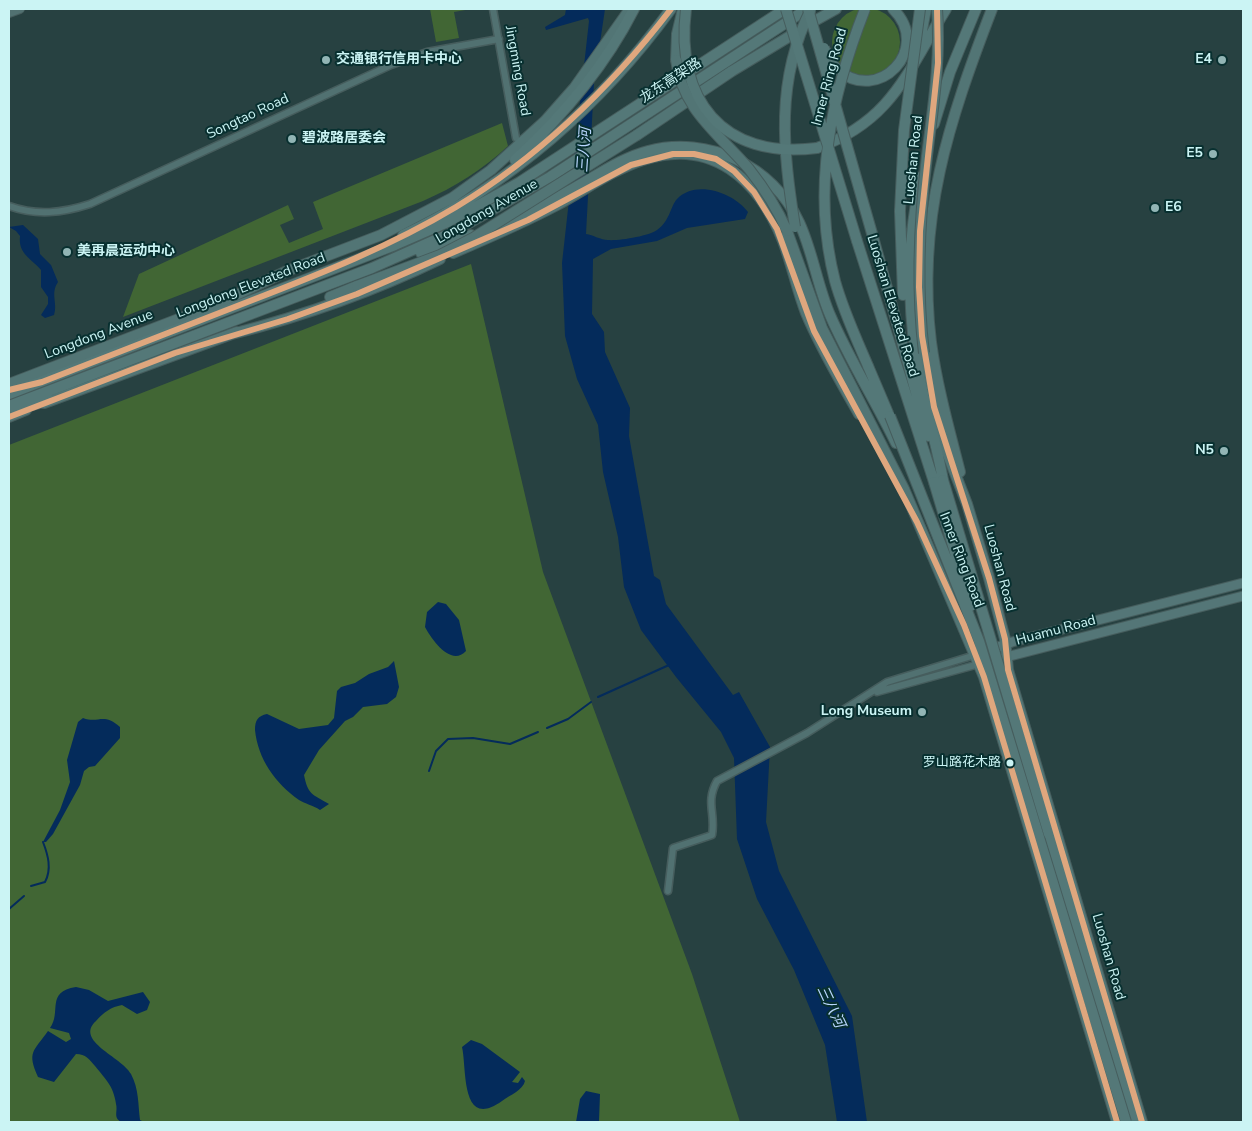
<!DOCTYPE html>
<html>
<head>
<meta charset="utf-8">
<style>
  body { margin:0 }
  #map { position:relative; width:1252px; height:1131px; overflow:hidden; background:#274141; font-family:"Nunito Sans",sans-serif }
  canvas { display:block }
  .frame { position:absolute; inset:0; border:10px solid #cbf4f4; pointer-events:none }
</style>
</head>
<body>
<div id="map">
<canvas width="1252" height="1131"></canvas>
<div class="frame"></div>
</div>
<script>
const context = document.querySelector('canvas').getContext('2d');
context.lineJoin = 'round';
function fill(path, color) { context.fillStyle = color; context.fill(path, 'evenodd'); }
function stroke(path, color, width, dash) { context.strokeStyle = color; context.lineWidth = width; context.lineCap = dash ? 'butt' : 'round'; context.setLineDash(dash || []); context.stroke(path); }
function label(font, color, halo, rows, align = 'center') {
  context.font = font + ' "Nunito Sans","Noto Sans SC",sans-serif'; context.lineWidth = 4; context.setLineDash([]); context.textBaseline = 'middle'; context.strokeStyle = halo; context.fillStyle = color; for (const [text, x, y, turn = 0] of rows) {
    context.save(); context.translate(x, y); context.rotate((+turn || 0) * Math.PI / 180); context.textAlign = isNaN(turn) ? turn : align; if (halo) context.strokeText(text, 0, 0); context.fillText(text, 0, 0); context.restore();
  }
}
const green = new Path2D(`
  M832 42a34 34 0 1 1 68 0a34 34 0 1 1-68 0Z
  M430 9H471L454 12 459 38 436 42Z
  M502 123 508 146C482 170 455 187 423 201L123 317 139 274 288 205 294 219 280 225 289 243 323 229 313 202Z
  M471 264 543 572 692 974 740 1122H9V445Z`);
const water = new Path2D(`
  M566 9H605L594 83 586 234C593 235 601 240 608 240 619 241 649 236 657 230 670 221 670 207 677 199 696 179 734 193 748 212L745 219 687 228 657 241 611 249 593 259 592 314 604 332 605 352 630 408 629 436 654 576 660 580 666 604 733 695 739 692 770 747 766 822 779 871 852 1016 867 1122H837L825 1045 794 970 757 899 737 839 734 758 721 732 676 677 641 630 624 587 618 537 603 472 598 425 577 379 565 336 562 263 589 21 588 18 546 30 545 27 565 15Z
  M23 225 38 239 40 254 51 265 58 282C50 294 58 303 54 315L45 318 41 315 48 304V297L41 287V270C31 258 18 254 20 236L16 231 9 227Z
  M438 602 446 604 459 620 466 651C451 667 432 640 425 627L427 612Z
  M394 661 399 687 396 697 387 704 363 707 353 717 345 721 319 750 304 775C308 795 312 794 329 804L320 810C313 805 305 804 299 800 275 783 258 759 255 730 255 720 258 716 267 714L299 729 328 725 334 718 337 691 341 687 355 683 369 674 388 667Z
  M83 718C99 724 103 712 120 727V738L95 766 89 767 84 771 80 785 53 834 46 842H43L60 810 70 782 67 760 78 722Z
  M76 987 89 990 108 1001 143 992 150 1002 147 1010 137 1014 122 1005C111 1007 104 1012 96 1021 74 1041 122 1057 131 1074 139 1089 138 1104 140 1120L144 1122H121C113 1117 118 1112 116 1104 113 1085 106 1080 95 1066 89 1059 86 1054 76 1054L54 1082 38 1077C27 1052 33 1052 48 1031L66 1042 71 1039 69 1033 50 1028C62 1012 45 992 76 987Z
  M471 1040 482 1044 520 1072 512 1082 518 1083 522 1077 525 1081C523 1090 510 1095 502 1101 460 1131 467 1068 462 1047Z
  M586 1091 600 1094 599 1122H576L580 1099Z`);
const stream = new Path2D(`
  M598 697 669 665
  M547 728 568 719 591 702
  M429 771 436 751 448 739 473 738 510 744 538 732
  M31 886 45 882C52 869 48 855 43 842
  M9 909 24 896`);
const minor = new Path2D(`
  M493 9 516 138
  M9 206C37 216 62 213 90 204L391 65 427 52 499 39
  M877 692 979 664
  M668 891 673 848 712 835C716 813 705 803 717 781L807 733 887 682 975 655`);
const tertiary = new Path2D(`
  M9 13 20 9`);
const secondary = new Path2D(`
  M976 655 1012 642 1243 583
  M979 664 1243 596`);
const primary = new Path2D(`
  M676 60 677 34 683 9
  M637 135 732 71 800 30
  M787 231 822 328 904 489 984 677 1117 1122
  M453 253C488 238 523 223 557 205 585 190 612 170 643 160 712 137 759 180 783 241 792 265 797 290 806 313 821 349 840 380 859 414
  M330 297 357 286
  M232 334C303 316 374 291 440 259
  M924 353 946 450 967 504 989 578 1005 639 1008 670 1142 1122
  M9 384 215 305 287 271 381 235 452 198 491 170 545 121 575 87 630 9
  M44 403 237 332
  M9 417 26 410
  M960 472C949 429 937 386 931 342 916 219 949 121 992 9`);
const trunk = new Path2D(`
  M809 24 836 9
  M919 46 926 9
  M837 69C878 106 933 48 893 9
  M934 124 950 72 976 9
  M817 148C892 121 907 72 946 9
  M515 160C563 116 604 68 634 9
  M921 177C907 239 907 301 917 364 924 403 936 441 943 480
  M900 211 903 295
  M503 223C527 213 551 201 574 188 598 175 621 158 648 151 708 135 773 166 799 222 813 252 817 285 830 315 849 359 875 400 896 443
  M403 235C510 185 602 104 671 9
  M873 237 928 436
  M857 241 934 482
  M421 253 471 235
  M868 366 888 413
  M9 394 395 245 448 222 520 182 785 9
  M9 406 372 268 453 232 550 177 807 9
  M15 410 50 400
  M1049 834 1135 1122`);
const primaryBridge = new Path2D(`
  M676 60C682 109 719 134 749 169 764 188 777 208 787 231
  M795 227C783 150 775 81 811 9
  M357 286 440 255 473 238 637 135
  M924 353C916 287 919 222 927 156 933 107 941 59 937 9`);
const trunkBridge = new Path2D(`
  M686 9C675 99 722 160 817 148
  M786 9 857 241
  M808 9 873 237
  M865 9C831 96 811 188 835 281 843 310 856 338 868 366
  M824 48 829 59 836 68
  M900 211 904 130 920 9
  M890 416 979 641 1126 1122
  M943 480 1049 834
  M934 482 971 606`);
const bus1 = new Path2D(`
  M937 9 938 63 920 231 919 287 922 336 934 407 989 578 1005 639 1008 670 1142 1122
  M9 390 42 382C111 355 181 328 250 301 320 274 391 246 456 207 540 156 611 87 671 9
  M9 417 175 353 288 319 357 294 528 220 631 165 673 154H694L716 159 734 171 754 192 777 229 814 331 917 522 964 625 984 677 1117 1122`);
const markers = [
  [326,60,5,"#92b5b5"],
  [1222,60,5,"#92b5b5"],
  [292,139,5,"#92b5b5"],
  [1213,154,5,"#92b5b5"],
  [1155,208,5,"#92b5b5"],
  [67,252,5,"#92b5b5"],
  [1224,451,5,"#92b5b5"],
  [922,712,5,"#92b5b5"],
  [1010,763,4.5,"#cbf4f4"]
];
const busNames = [
  ["罗山路花木路",1001,763]
];
const poiNames = [
  ["交通银行信用卡中心",336,60],
  ["E4",1212,60,"right"],
  ["碧波路居委会",302,139],
  ["E5",1203,154,"right"],
  ["E6",1165,208],
  ["美再晨运动中心",77,252],
  ["N5",1214,451,"right"],
  ["Long Museum",912,712,"right"]
];
const streetNames = [
  ["Jingming Road",517,71,80],
  ["Inner Ring Road",830,77,-75],
  ["龙东高架路",671,81,-33],
  ["Songtao Road",248,117,-25],
  ["Luoshan Road",914,160,-84],
  ["Longdong Avenue",487,212,-30],
  ["Longdong Elevated Road",251,286,-21],
  ["Luoshan Elevated Road",892,306,73],
  ["Longdong Avenue",99,335,-21],
  ["Inner Ring Road",961,560,69],
  ["Luoshan Road",999,568,75],
  ["Huamu Road",1056,631,-15],
  ["Luoshan Road",1108,957,74]
];
const waterNames = [
  ["三八河",585,150,-86],
  ["三八河",830,1007,65]
];
fill(green, '#416634');
fill(water, '#042b5b');
stroke(stream, '#042b5b', 2);
stroke(minor, '#465d5d', 9);
stroke(tertiary, '#465d5d', 10);
stroke(secondary, '#465d5d', 11);
stroke(primary, '#465d5d', 12);
stroke(trunk, '#465d5d', 12);
stroke(minor, '#517171', 6);
stroke(tertiary, '#517171', 8);
stroke(secondary, '#547677', 9);
stroke(primary, '#527575', 10);
stroke(trunk, '#547878', 10);
stroke(primaryBridge, '#465d5d', 12, []);
stroke(trunkBridge, '#465d5d', 12, []);
stroke(primaryBridge, '#527575', 10);
stroke(trunkBridge, '#547878', 10);
stroke(bus1, '#dfa77e', 6);
for (const [x, y, r, color] of markers) { const dot = new Path2D(); dot.arc(x, y, r, 0, 2 * Math.PI); context.fillStyle = color; context.fill(dot); stroke(dot, '#083030', 2); }
label('13px', '#cbf4f4', '#083030', busNames, 'right');
label('bold 14px', '#cbf4f4', '#083030', poiNames, 'left');
label('14px', '#cbf4f4', '#083030', streetNames);
label('italic 15px', '#b9d6fe', '#083030', waterNames);
</script>
</body>
</html>
